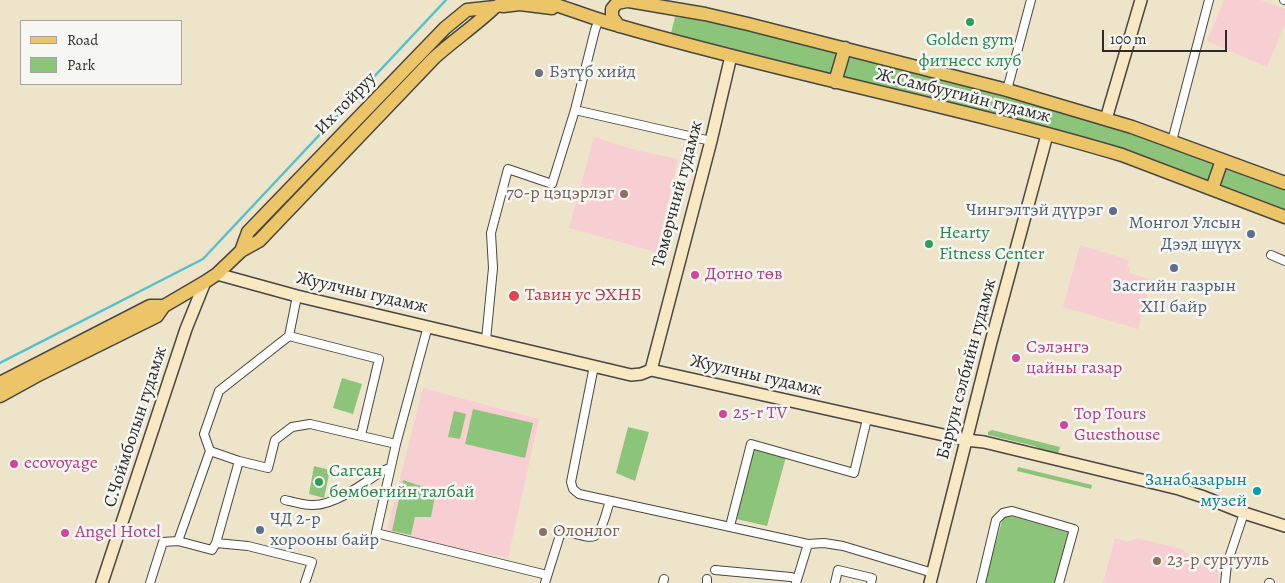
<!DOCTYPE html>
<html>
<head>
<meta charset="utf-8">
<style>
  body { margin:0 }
  #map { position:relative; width:1285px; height:583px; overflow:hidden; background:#eee4c9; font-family:Alegreya,serif }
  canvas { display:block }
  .legend { position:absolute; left:20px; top:20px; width:162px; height:65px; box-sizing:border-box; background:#f6f6f2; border:1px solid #a5a5a2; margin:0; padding:6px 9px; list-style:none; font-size:15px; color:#2b2b2b }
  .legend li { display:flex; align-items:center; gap:10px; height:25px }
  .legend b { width:25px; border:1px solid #a5a5a2 }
  .scale { position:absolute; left:1102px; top:30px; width:125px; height:22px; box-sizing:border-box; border:2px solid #2b2b2b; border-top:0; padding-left:6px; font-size:15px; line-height:18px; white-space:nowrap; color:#2b2b2b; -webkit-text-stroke:4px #f6f6f2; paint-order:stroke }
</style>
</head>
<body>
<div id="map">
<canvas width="1285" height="583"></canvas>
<ul class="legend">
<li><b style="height:6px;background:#edc569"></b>Road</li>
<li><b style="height:14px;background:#8cc579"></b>Park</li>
</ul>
<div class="scale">100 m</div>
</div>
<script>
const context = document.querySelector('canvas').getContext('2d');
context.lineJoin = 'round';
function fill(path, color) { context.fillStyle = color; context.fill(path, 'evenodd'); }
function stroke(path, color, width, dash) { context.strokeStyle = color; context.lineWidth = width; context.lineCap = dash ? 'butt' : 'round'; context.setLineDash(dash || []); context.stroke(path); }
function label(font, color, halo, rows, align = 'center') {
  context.font = font + ' Alegreya,serif'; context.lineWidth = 5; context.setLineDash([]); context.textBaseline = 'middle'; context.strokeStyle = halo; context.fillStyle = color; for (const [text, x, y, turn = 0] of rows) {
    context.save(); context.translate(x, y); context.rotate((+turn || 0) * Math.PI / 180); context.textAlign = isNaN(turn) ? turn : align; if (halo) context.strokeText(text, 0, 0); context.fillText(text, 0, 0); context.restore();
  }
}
const built = new Path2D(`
  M1224 0H1261L1285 9V24L1267 67 1207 41Z
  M594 137 635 150 678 159 656 252 569 228Z
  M1080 245 1129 260 1127 267 1130 268 1129 273 1152 280 1138 329 1063 307Z
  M423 388 539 419 508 558 386 533Z
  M1115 538 1128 542 1137 538 1182 549 1191 557 1219 564 1218 583H1103Z`);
const green = new Path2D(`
  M675 17 719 23 981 88 1126 131 1285 189V211L1226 189 820 72 671 33Z
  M342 378 362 384 353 414 333 408Z
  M473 409 533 423 525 458 465 444Z
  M454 411 466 414 460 439 448 437Z
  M628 427 649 432 635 481 616 473Z
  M992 430 1060 447 1058 454 1043 450 1034 446 988 435V432Z
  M754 449 786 457 767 526 736 519Z
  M314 466 330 470 324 498 309 494Z
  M1018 467 1092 485 1091 489 1017 471Z
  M403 480 436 491 431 517H415L411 535 392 531Z
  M1004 514 1070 533 1056 583H984Z`);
const stream = new Path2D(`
  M0 363 203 259 446 0`);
const street = new Path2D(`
  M1284 0H1285
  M1007 90 1031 0
  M575 110 711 141
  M1172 141 1209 0
  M1271 255 1285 261
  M428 326 396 444 376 533 547 575
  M289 336 379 359 361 435
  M486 340 493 268 491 233 508 169 552 184 575 110 595 30 599 19
  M594 366 571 482 573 489 579 494 808 544 824 543 843 546 933 573
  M210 451 239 461 268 468 275 440 292 427 310 424 396 444
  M285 500C293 502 303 505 312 505 334 506 363 484 382 471L390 468
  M730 526 751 444 854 473 867 419
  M178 541 210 451 204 434 219 391 289 336 297 296
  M216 543 248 546 312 562 305 583
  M715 570 791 577 797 579
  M150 583 163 542 178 541 212 550 216 543 239 461
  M545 583 560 535C571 527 589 543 597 534 603 529 607 509 610 501
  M663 583 664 579
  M707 583V579
  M796 583 808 544
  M835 583 838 570 872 578 871 583
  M981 583 996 520 1003 513 1012 511 1074 529 1059 583
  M1225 583 1227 564 1244 513
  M1269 583H1270`);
const secondary = new Path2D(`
  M1106 119 1141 0
  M217 274 297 296 631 375 641 374 651 370 966 440 984 442 1179 489 1204 497 1244 513 1285 526
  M651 370 711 141 731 56
  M102 583 186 329 205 282
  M930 583 991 342 1047 135`);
const primary = new Path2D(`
  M541 0C567 8 594 19 620 26 786 74 957 106 1122 155L1285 217
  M623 0 705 14 748 24 1007 90 1132 127 1285 183
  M503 6 520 4 552 8
  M619 26 612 17V9L617 3 627 1
  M835 82 845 48
  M1212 189 1222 160
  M241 251 248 232 445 28 467 10 495 7 511 0
  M0 383 150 306H164
  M0 396 40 374 157 316 164 306 205 282 217 274 241 251 259 241 434 58C454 40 476 25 495 7`);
const markers = [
  [970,22,5,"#2e9e5b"],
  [539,73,5,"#6b7280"],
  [624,194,5,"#8d6e63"],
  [1113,211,5,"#5c6f8a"],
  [1251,234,5,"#5c6f8a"],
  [929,244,5,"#2e9e5b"],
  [1174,268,5,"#5c6f8a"],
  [695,275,5,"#d1479c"],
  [514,296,6,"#e0444e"],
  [1016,358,5,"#d1479c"],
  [723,414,5,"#d1479c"],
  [1064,425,5,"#d1479c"],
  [14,464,5,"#d1479c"],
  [319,482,5,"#2e9e5b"],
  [1257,491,5,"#0f9aa8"],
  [260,530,5,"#5c6f8a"],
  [543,532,5,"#8d6e63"],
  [65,533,5,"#d1479c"],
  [1157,561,5,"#8d6e63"]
];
const leisureNames = [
  ["Golden gym",970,41,"center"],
  ["фитнесс клуб",970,62,"center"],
  ["Hearty",939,234],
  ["Fitness Center",939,255],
  ["Сагсан",329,472],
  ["бөмбөгийн талбай",329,493]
];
const worshipNames = [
  ["Бэтүб хийд",549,73]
];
const streetNames = [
  ["Ж.Самбуугийн гудамж",963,96,14],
  ["Их тойруу",346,104,-46],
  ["Төмөрчний гудамж",678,194,-75],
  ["Жуулчны гудамж",362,293,13],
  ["Баруун сэлбийн гудамж",967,369,-75],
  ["Жуулчны гудамж",756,376,13],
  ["С.Чоймболын гудамж",136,427,-72]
];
const educationNames = [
  ["70-р цэцэрлэг",614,194,"right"],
  ["Олонлог",553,532],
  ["23-р сургууль",1167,561]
];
const serviceNames = [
  ["Чингэлтэй дүүрэг",1103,211],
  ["Монгол Улсын",1241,224],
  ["Дээд шүүх",1241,245],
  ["Засгийн газрын",1174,287,"center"],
  ["XII байр",1174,308,"center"],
  ["ЧД 2-р",270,520,"left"],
  ["хорооны байр",270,541,"left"]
];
const hotelNames = [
  ["Дотно төв",705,275],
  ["Сэлэнгэ",1026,348],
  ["цайны газар",1026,369],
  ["25-r TV",733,414],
  ["Top Tours",1074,415],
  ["Guesthouse",1074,436],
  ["ecovoyage",24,464],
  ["Angel Hotel",75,533]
];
const healthNames = [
  ["Тавин ус ЭХНБ",525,296]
];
const cultureNames = [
  ["Занабазарын",1247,481],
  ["музей",1247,502]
];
fill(built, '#f7cfd3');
fill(green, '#8cc579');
stroke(stream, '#55c1cf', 2.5);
stroke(street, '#484743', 10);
stroke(secondary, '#484743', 14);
stroke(primary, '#484743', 15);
stroke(street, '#fff', 8);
stroke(secondary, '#f8e8c3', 11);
stroke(primary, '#edc569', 12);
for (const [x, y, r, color] of markers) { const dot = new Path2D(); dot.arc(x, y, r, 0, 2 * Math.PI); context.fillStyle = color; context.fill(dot); stroke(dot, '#f6f6f2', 2); }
label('18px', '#27864d', '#f6f6f2', leisureNames, 'left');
label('18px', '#5b616d', '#f6f6f2', worshipNames, 'left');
label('18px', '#2b2b2b', '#f6f6f2', streetNames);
label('18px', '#785e54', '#f6f6f2', educationNames, 'left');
label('18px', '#4e5e75', '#f6f6f2', serviceNames, 'right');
label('18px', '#b23c85', '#f6f6f2', hotelNames, 'left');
label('18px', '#be3a42', '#f6f6f2', healthNames, 'left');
label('18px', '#0d838f', '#f6f6f2', cultureNames, 'right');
</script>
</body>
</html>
